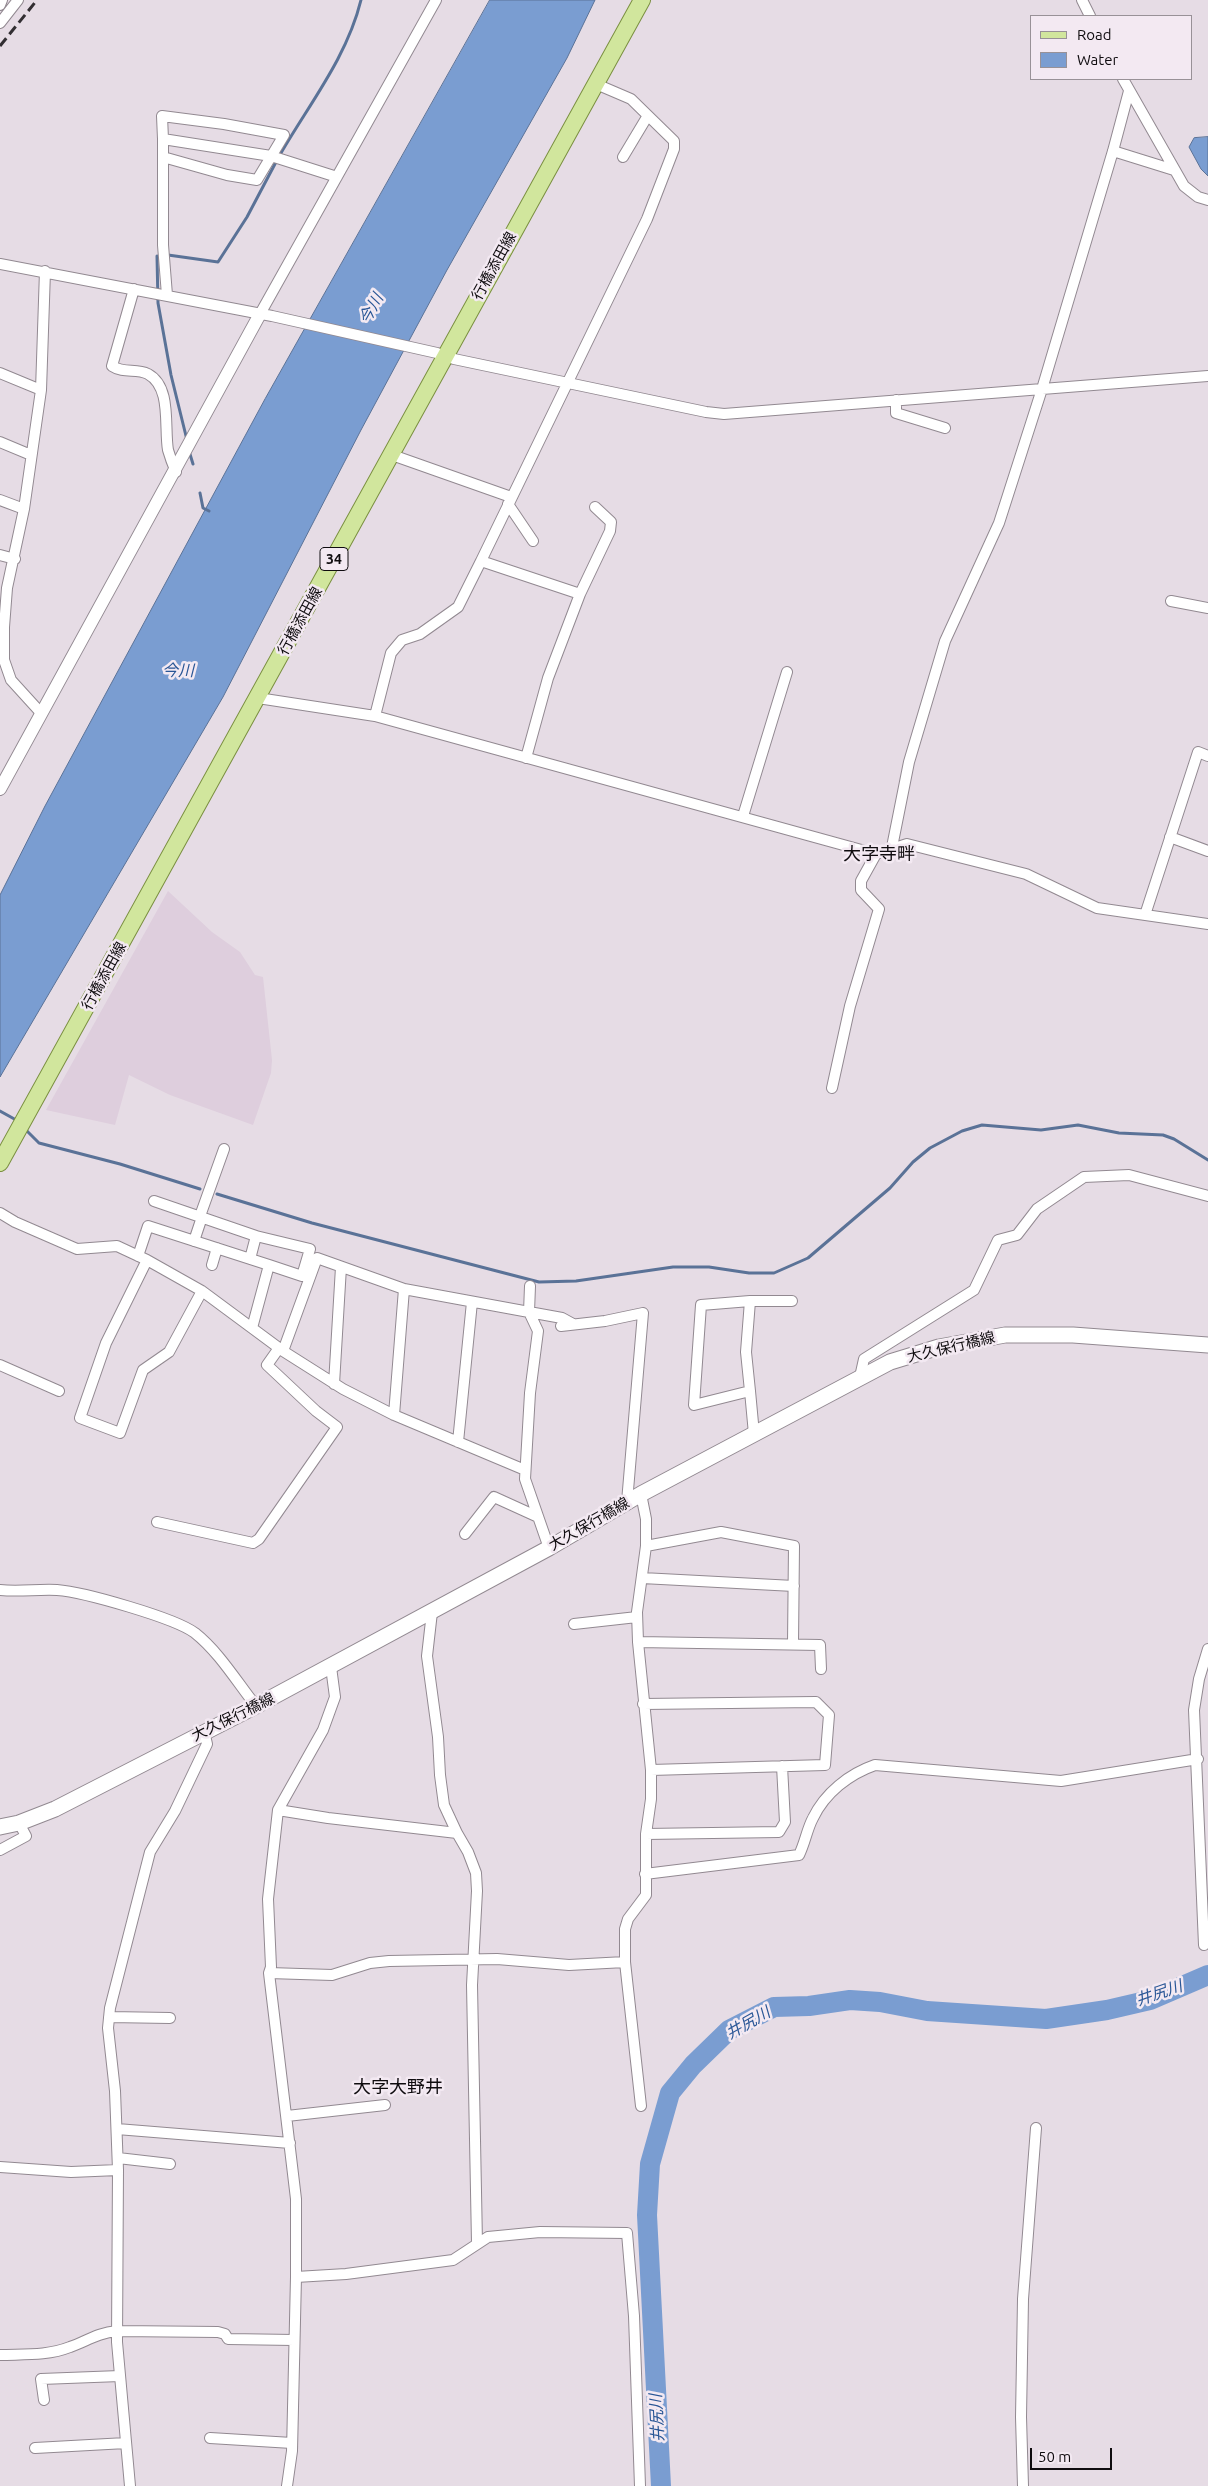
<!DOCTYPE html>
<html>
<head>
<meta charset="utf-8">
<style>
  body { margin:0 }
  #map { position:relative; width:1208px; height:2486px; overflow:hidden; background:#e6dce5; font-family:Ubuntu,sans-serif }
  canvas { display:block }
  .legend { position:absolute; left:1030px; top:15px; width:162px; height:65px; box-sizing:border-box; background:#f3e9f2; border:1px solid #989197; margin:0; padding:6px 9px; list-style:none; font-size:15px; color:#0f0c0f }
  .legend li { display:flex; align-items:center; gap:10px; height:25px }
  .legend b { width:25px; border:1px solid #989197 }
  .scale { position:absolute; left:1030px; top:2448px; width:82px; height:22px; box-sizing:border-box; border:2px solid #0f0c0f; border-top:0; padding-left:6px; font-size:15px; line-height:18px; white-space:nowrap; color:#0f0c0f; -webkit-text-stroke:4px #f3e9f2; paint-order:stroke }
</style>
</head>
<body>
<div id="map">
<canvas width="1208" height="2486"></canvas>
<ul class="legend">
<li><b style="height:6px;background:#d1e69d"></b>Road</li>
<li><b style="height:14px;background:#7a9dd1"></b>Water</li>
</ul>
<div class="scale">50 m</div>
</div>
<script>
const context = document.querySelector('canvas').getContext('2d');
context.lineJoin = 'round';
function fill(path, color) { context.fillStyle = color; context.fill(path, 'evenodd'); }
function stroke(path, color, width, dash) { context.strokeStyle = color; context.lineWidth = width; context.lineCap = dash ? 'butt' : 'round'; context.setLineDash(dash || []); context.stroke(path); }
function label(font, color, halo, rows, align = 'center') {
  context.font = font + ' Ubuntu,"Noto Sans JP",sans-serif'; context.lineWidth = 5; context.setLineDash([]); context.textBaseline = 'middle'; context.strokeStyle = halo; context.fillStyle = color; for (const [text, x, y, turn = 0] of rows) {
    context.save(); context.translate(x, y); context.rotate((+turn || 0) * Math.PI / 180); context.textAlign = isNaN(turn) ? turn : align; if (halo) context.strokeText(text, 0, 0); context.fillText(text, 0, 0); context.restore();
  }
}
const built = new Path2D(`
  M168 891 212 932 240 952 255 975 263 977 272 1060 271 1073 253 1125 170 1095 129 1075 115 1125 46 1110Z`);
const water = new Path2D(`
  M490 0H595L567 58 447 270 361 430 223 697 0 1077V895L45 806 265 399Z
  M1208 137V176L1201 169 1189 147 1194 138Z`);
const stream = new Path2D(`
  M281 153C310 103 347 57 361 0
  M168 255 218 262 247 217 276 162
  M157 256 158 303 171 375 187 440
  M189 451 193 464
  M200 493 203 508 209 511
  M0 1111 18 1121
  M25 1129 39 1143 120 1164 200 1189
  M217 1194 312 1223 539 1282 576 1281 673 1267H709L749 1273H774L808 1258 890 1188 913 1162 930 1148 962 1131 982 1125 1041 1130 1078 1125 1119 1133 1163 1135 1174 1139 1208 1160`);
const river = new Path2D(`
  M661 2486 647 2215 650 2164 670 2093 693 2065 729 2030 774 2007 809 2006 850 2000 880 2002 927 2011 1046 2019 1107 2010 1150 2000 1208 1975`);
const minor = new Path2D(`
  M1082 0 1090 16
  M0 5 2 0
  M0 23 18 0
  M1123 79 1184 186 1198 197 1208 200
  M163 139V157L227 175 257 180 284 135 224 124 162 116 163 139 271 156 337 177
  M1113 151 1174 170
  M163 157V245L167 295
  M623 157 647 117
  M0 264 272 316 437 353 454 359 706 412 724 414 1208 376
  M134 289 112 366C124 374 136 368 148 374 172 387 164 427 168 450 170 457 173 465 176 472
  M260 314 436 0
  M0 373 41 390
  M896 400V413L945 428
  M0 442 31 455
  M392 455 511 497
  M0 500 24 509
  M508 504 533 541
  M0 555 15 559
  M580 594 610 531 611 522 595 507
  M1171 601 1208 608
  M258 698 375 716 876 854
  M41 713 11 680 4 660V627L7 588 24 509 41 390 45 271
  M375 716 391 653 402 640 420 634 458 607 481 561
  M526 758 548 678 580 594 481 561 647 219 674 149V141L631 99 596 84
  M743 816 787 672
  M1170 837 1208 851
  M892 847 909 762 945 641 999 523 1042 389 1113 151 1129 91
  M1145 915 1198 752 1208 756
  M832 1088 850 1006 879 909 861 890V881L876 854 907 844 1026 874 1097 908 1208 924
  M154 1201 256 1236
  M0 1213 15 1222 77 1249 117 1246 147 1260 202 1291 283 1351 343 1389 394 1415 525 1470
  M200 1216 224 1149
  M194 1241 202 1217
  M138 1256 148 1226 269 1265 252 1328
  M250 1259 256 1236 310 1249 302 1276 269 1265
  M147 1260 106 1343 80 1418 120 1433 143 1370 169 1352 202 1291
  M212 1265 217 1248
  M530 1286 529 1312 562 1318 573 1324
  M750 1301H792
  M561 1326 605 1321 643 1313 627 1502
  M283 1351 317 1258 404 1289 529 1312 538 1331 530 1393 525 1479 549 1548
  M0 1365 59 1391
  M860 1377 864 1359 974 1290 998 1240 1017 1235 1037 1209 1084 1177 1129 1175 1208 1196
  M334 1384 341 1267
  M750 1391 746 1352 750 1301 701 1305 694 1405 750 1391 754 1434
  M394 1415 404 1289
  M458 1442 472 1302
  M641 1494 646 1519V1546L637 1612 638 1642 651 1770V1799L646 1834V1895L628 1919 625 1929V1962L641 2106
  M157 1522 253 1543 259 1539 337 1427 316 1411 267 1365 279 1348
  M465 1534 494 1497 538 1517
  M646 1546 721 1532 794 1546 793 1643
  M642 1578 794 1586
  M0 1590C19 1592 38 1589 57 1590 84 1592 175 1618 195 1633 219 1652 237 1682 256 1706
  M432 1612 427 1656 438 1737 440 1775 444 1805 457 1833
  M574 1624 637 1617
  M638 1642 820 1645 821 1669
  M643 1704 816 1702 829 1715 825 1765 651 1770
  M278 1810 328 1818 457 1833 468 1852 476 1873 477 1891 472 1985 477 2243
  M646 1834 779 1832 785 1822 782 1766
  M0 1850 26 1836 19 1823
  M645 1874 799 1855C805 1843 807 1829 813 1818 825 1793 849 1774 875 1765L1061 1781 1198 1759
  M1204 1945 1194 1710 1199 1679 1208 1649
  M269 1973 332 1975 370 1963 389 1961 497 1959 569 1965 625 1962
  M109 2017 170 2018
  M287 2116 385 2105
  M117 2129 290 2143
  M118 2158 170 2164
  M0 2167 71 2172 118 2170
  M296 2277 346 2274 453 2260 488 2237 540 2232 627 2233 634 2316 640 2486
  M0 2355C24 2354 47 2356 70 2347 87 2341 97 2333 117 2331L218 2332 225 2334 228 2339 294 2340
  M44 2400 41 2379 120 2376
  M210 2438 292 2443
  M35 2448 126 2443
  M130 2486 117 2342 118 2170 115 2091 108 2028 110 2008 150 1852 175 1811 207 1744 204 1731
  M287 2486 292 2451 296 2277V2199L269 1973 271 1967 268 1899 278 1810 323 1730 335 1697 331 1667
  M1023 2486 1021 2417 1023 2299 1036 2128`);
const tertiary = new Path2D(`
  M0 789 260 314`);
const secondary = new Path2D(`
  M0 1827 19 1823 55 1809 256 1706 549 1548 641 1494 890 1362 939 1347 1005 1335H1073L1208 1345`);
const primary = new Path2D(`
  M0 1163 642 0`);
const rail = new Path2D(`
  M0 46 37 0`);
const shields = [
  [334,559,28]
];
const shieldNames = [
  ["34",334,559]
];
const streetNames = [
  ["行橋添田線",494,266,-61],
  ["行橋添田線",300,621,-61],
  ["行橋添田線",104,976,-61],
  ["大久保行橋線",951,1347,-13],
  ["大久保行橋線",589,1524,-30],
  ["大久保行橋線",233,1717,-26]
];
const waterNames = [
  ["今川",371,309,-61],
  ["今川",178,671],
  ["井尻川",1159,1993,-19],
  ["井尻川",748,2023,-30],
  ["井尻川",657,2418,-93]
];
const quarterNames = [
  ["大字寺畔",879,854],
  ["大字大野井",398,2087]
];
fill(built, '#decedd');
fill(water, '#7a9dd1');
stroke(water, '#5a7297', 1);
stroke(stream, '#5a7297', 3);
stroke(river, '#7a9dd1', 20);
stroke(minor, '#928991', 12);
stroke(tertiary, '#928991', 14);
stroke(secondary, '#928991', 17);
stroke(primary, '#7a8f40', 18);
stroke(minor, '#fff', 10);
stroke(tertiary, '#fff', 12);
stroke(secondary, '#fff', 15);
stroke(primary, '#d1e69d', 16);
stroke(rail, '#322e32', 3, [10, 5]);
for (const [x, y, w] of shields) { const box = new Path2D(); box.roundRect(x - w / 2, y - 11.5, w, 23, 4); context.fillStyle = '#f3e9f2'; context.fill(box); stroke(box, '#0f0c0f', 1); }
label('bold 14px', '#0f0c0f', null, shieldNames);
label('15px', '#0f0c0f', '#f3e9f2', streetNames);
label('italic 16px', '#295696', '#f3e9f2', waterNames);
label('18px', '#0f0c0f', '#f3e9f2', quarterNames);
</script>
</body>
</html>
